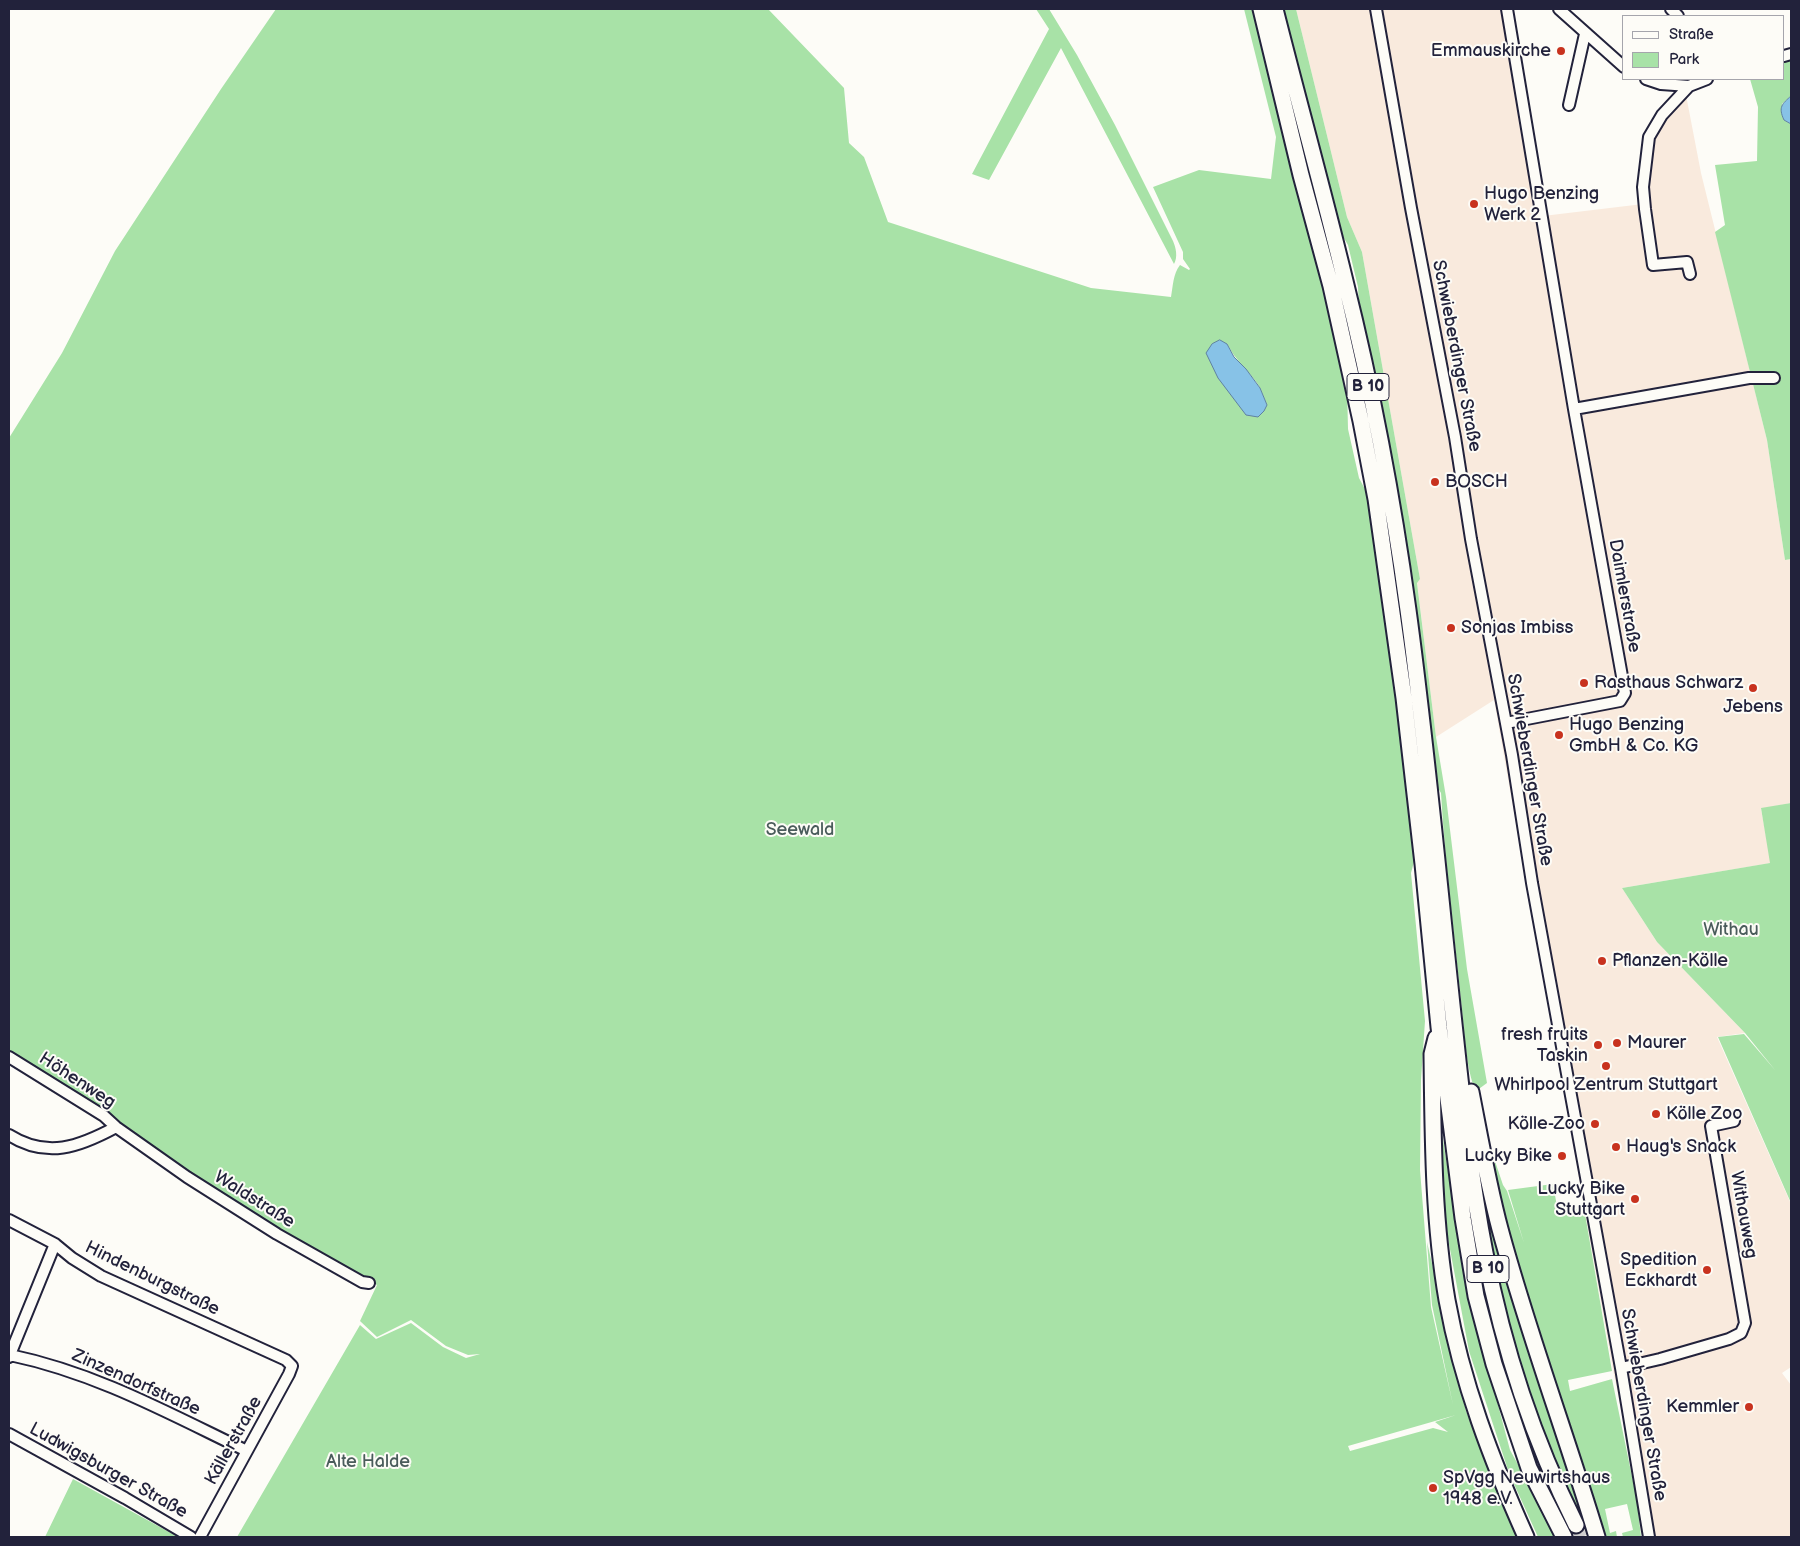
<!DOCTYPE html>
<html>
<head>
<meta charset="utf-8">
<style>
  body { margin:0 }
  #map { position:relative; width:1800px; height:1546px; overflow:hidden; background:#fdfcf7; font-family:"Balsamiq Sans",sans-serif }
  canvas { display:block }
  .frame { position:absolute; inset:0; border:10px solid #22223b; pointer-events:none }
  .legend { position:absolute; left:1622px; top:15px; width:162px; height:65px; box-sizing:border-box; background:#fdfcf7; border:1px solid #a5a5ac; margin:0; padding:6px 9px; list-style:none; font-size:15px; color:#22223b }
  .legend li { display:flex; align-items:center; gap:10px; height:25px }
  .legend b { width:25px; border:1px solid #a5a5ac }
</style>
</head>
<body>
<div id="map">
<canvas width="1800" height="1546"></canvas>
<div class="frame"></div>
<ul class="legend">
<li><b style="height:6px;background:#fdfcf7"></b>Straße</li>
<li><b style="height:14px;background:#a8e2a7"></b>Park</li>
</ul>
</div>
<script>
const context = document.querySelector('canvas').getContext('2d');
context.lineJoin = 'round';
function fill(path, color) { context.fillStyle = color; context.fill(path, 'evenodd'); }
function stroke(path, color, width, dash) { context.strokeStyle = color; context.lineWidth = width; context.lineCap = dash ? 'butt' : 'round'; context.setLineDash(dash || []); context.stroke(path); }
function label(font, color, halo, rows, align = 'center') {
  context.font = font + ' "Balsamiq Sans",sans-serif'; context.lineWidth = 4; context.setLineDash([]); context.textBaseline = 'middle'; context.strokeStyle = halo; context.fillStyle = color; for (const [text, x, y, turn = 0] of rows) {
    context.save(); context.translate(x, y); context.rotate((+turn || 0) * Math.PI / 180); context.textAlign = isNaN(turn) ? turn : align; if (halo) context.strokeText(text, 0, 0); context.fillText(text, 0, 0); context.restore();
  }
}
const built = new Path2D(`
  M1296 9H1507L1543 216 1643 204 1649 137 1686 95 1701 173 1767 440 1785 560 1791 559V803L1761 809 1771 863 1622 888 1657 942 1745 1033 1717 1037 1791 1204V1367L1782 1373 1791 1385V1537H1649L1638 1493 1613 1370 1494 700 1436 737 1417 582 1420 579 1362 252 1347 217Z`);
const green = new Path2D(`
  M276 9H768L844 88 849 143 864 157 888 222 1091 288 1171 297C1173 286 1173 274 1180 265L1189 270 1190 269 1183 259V252L1153 187 1199 170 1271 179 1276 137 1244 9H1254L1324 288 1347 386 1348 429 1359 478 1367 493 1386 615 1415 858 1411 873 1425 1021 1421 1080 1420 1170 1431 1307 1453 1405 1432 1305 1427 1242 1466 1411 1518 1537H237L360 1325 376 1339 411 1323 443 1347 466 1358 480 1354 468 1355 446 1346 411 1320 377 1337 360 1321 377 1285 279 1231 9 1050V438L62 353 115 251 221 89ZM1227 344C1236 361 1249 371 1259 386 1262 392 1264 399 1267 405L1247 415ZM1456 1415 1435 1422 1448 1432 1433 1428 1350 1451 1348 1446Z
  M1036 9H1049L1077 55 1115 125 1173 241C1176 248 1178 257 1174 264L1061 48 989 180 972 174 1049 29Z
  M1283 9H1296L1347 217 1362 252 1420 579 1417 583 1436 737 1446 797 1467 969 1487 1083 1476 1091C1466 1072 1464 1025 1461 1001 1454 932 1445 863 1441 793L1438 788 1409 579 1360 324 1358 287 1348 245 1338 228Z
  M1791 54V96L1782 104 1784 120 1791 124V559L1785 560 1767 440 1715 232 1725 225 1715 165 1757 161 1758 107 1750 79H1784V56Z
  M1791 803V1203L1718 1037 1744 1034 1775 1070 1745 1033 1657 942 1622 888 1770 863 1761 808Z
  M1438 1107 1465 1281 1510 1450 1558 1537H1538L1509 1473 1469 1351 1441 1201Z
  M1495 1161 1503 1185 1507 1191 1524 1243 1508 1190 1553 1184 1558 1212 1584 1208 1612 1371 1568 1380 1570 1391 1612 1379 1637 1501 1641 1537H1623L1622 1533 1633 1530 1627 1504 1605 1509 1610 1533 1616 1531 1617 1537H1603L1552 1379 1495 1191Z
  M1474 1162 1508 1283 1584 1520 1583 1522 1537 1424 1508 1335Z
  M73 1479 178 1537H45Z`);
const water = new Path2D(`
  M1791 96V124L1784 120C1778 107 1782 104 1791 96Z
  M1220 340 1227 344 1234 357 1246 369 1260 388 1267 405 1264 411 1258 417 1246 415 1218 378 1206 353 1212 344Z`);
const highwayTunnel = new Path2D(`
  M1576 1525 1582 1537`);
const minor = new Path2D(`
  M1376 9 1411 208 1455 437 1471 539 1512 755 1532 883 1621 1368 1649 1537
  M1559 9 1624 67
  M1671 9 1678 16
  M1784 56 1791 54
  M1646 79 1661 84 1689 86 1707 79
  M1689 86 1662 115 1649 137 1643 187 1645 209 1653 265 1687 262 1690 274
  M1569 105 1585 34
  M1574 409 1749 378H1774
  M1506 723 1620 701 1625 693 1574 409 1507 9
  M9 1057 104 1116 116 1127 187 1177 277 1234 362 1282 369 1283
  M9 1135C47 1159 79 1147 116 1127
  M9 1220 55 1244 72 1258 101 1276 286 1360 292 1366 289 1374 200 1537
  M10 1355C96 1373 168 1413 247 1451
  M9 1357 55 1244
  M1621 1368 1660 1359 1729 1339 1741 1333 1745 1323 1711 1126 1734 1121
  M9 1434 125 1498 191 1537`);
const highway = new Path2D(`
  M1261 9 1301 175 1331 286 1361 421 1376 499 1404 698 1423 864 1439 1027 1463 1218 1476 1296 1494 1364 1529 1468 1564 1537
  M1275 9C1298 100 1323 190 1345 281 1372 389 1393 500 1408 610 1426 741 1438 874 1452 1005 1461 1088 1469 1171 1485 1253 1503 1347 1533 1439 1576 1525
  M1436 1038 1432 1054C1433 1137 1433 1219 1447 1300 1462 1383 1492 1461 1526 1537
  M1471 1092C1480 1138 1488 1184 1500 1229 1528 1333 1566 1434 1597 1537`);
const markers = [
  [1561,51,5,"#c8321e"],
  [1474,204,5,"#c8321e"],
  [1435,482,5,"#c8321e"],
  [1451,628,5,"#c8321e"],
  [1584,683,5,"#c8321e"],
  [1753,688,5,"#c8321e"],
  [1559,735,5,"#c8321e"],
  [1602,961,5,"#c8321e"],
  [1617,1043,5,"#c8321e"],
  [1598,1045,5,"#c8321e"],
  [1606,1066,5,"#c8321e"],
  [1656,1114,5,"#c8321e"],
  [1595,1124,5,"#c8321e"],
  [1616,1147,5,"#c8321e"],
  [1562,1156,5,"#c8321e"],
  [1635,1199,5,"#c8321e"],
  [1707,1270,5,"#c8321e"],
  [1749,1407,5,"#c8321e"],
  [1433,1488,5,"#c8321e"]
];
const shields = [
  [1368,387,42],
  [1488,1269,42]
];
const shieldNames = [
  ["B 10",1368,387],
  ["B 10",1488,1269]
];
const poiNames = [
  ["Emmauskirche",1551,51,"right"],
  ["Hugo Benzing",1484,194],
  ["Werk 2",1484,215],
  ["BOSCH",1445,482],
  ["Sonjas Imbiss",1461,628],
  ["Rasthaus Schwarz",1594,683],
  ["Jebens",1753,707,"center"],
  ["Hugo Benzing",1569,725],
  ["GmbH & Co. KG",1569,746],
  ["Pflanzen-Kölle",1612,961],
  ["fresh fruits",1588,1035,"right"],
  ["Taskin",1588,1056,"right"],
  ["Maurer",1627,1043],
  ["Whirlpool Zentrum Stuttgart",1606,1085,"center"],
  ["Kölle Zoo",1666,1114],
  ["Kölle-Zoo",1585,1124,"right"],
  ["Haug's Snack",1626,1147],
  ["Lucky Bike",1552,1156,"right"],
  ["Lucky Bike",1625,1189,"right"],
  ["Stuttgart",1625,1210,"right"],
  ["Spedition",1697,1260,"right"],
  ["Eckhardt",1697,1281,"right"],
  ["Kemmler",1739,1407,"right"],
  ["SpVgg Neuwirtshaus",1443,1478],
  ["1948 e.V.",1443,1499]
];
const streetNames = [
  ["Schwieberdinger Straße",1456,356,79],
  ["Daimlerstraße",1624,596,80],
  ["Schwieberdinger Straße",1529,770,80],
  ["Höhenweg",77,1081,33],
  ["Waldstraße",254,1200,32],
  ["Withauweg",1743,1215,80],
  ["Hindenburgstraße",152,1279,26],
  ["Zinzendorfstraße",136,1383,24],
  ["Schwieberdinger Straße",1643,1405,80],
  ["Källerstraße",234,1441,-61],
  ["Ludwigsburger Straße",108,1471,29]
];
const parkNames = [
  ["Seewald",800,830],
  ["Withau",1731,930],
  ["Alte Halde",368,1462]
];
fill(built, '#f9eadd');
fill(green, '#a8e2a7');
fill(water, '#87c2e7');
stroke(water, '#5f82a2', 1);
stroke(highwayTunnel, '#d1d0d1', 15, [15, 8]);
stroke(minor, '#22223b', 14);
stroke(highway, '#22223b', 19);
stroke(minor, '#fdfcf7', 10);
stroke(highway, '#fdfcf7', 15);
for (const [x, y, r, color] of markers) { const dot = new Path2D(); dot.arc(x, y, r, 0, 2 * Math.PI); context.fillStyle = color; context.fill(dot); stroke(dot, '#fdfcf7', 2); }
for (const [x, y, w] of shields) { const box = new Path2D(); box.roundRect(x - w / 2, y - 13.5, w, 27, 4); context.fillStyle = '#fdfcf7'; context.fill(box); stroke(box, '#22223b', 1); }
label('bold 16px', '#22223b', null, shieldNames);
label('18px', '#22223b', '#fdfcf7', poiNames, 'left');
label('18px', '#22223b', '#fdfcf7', streetNames);
label('18px', '#4a5c5b', '#fdfcf7', parkNames);
</script>
</body>
</html>
